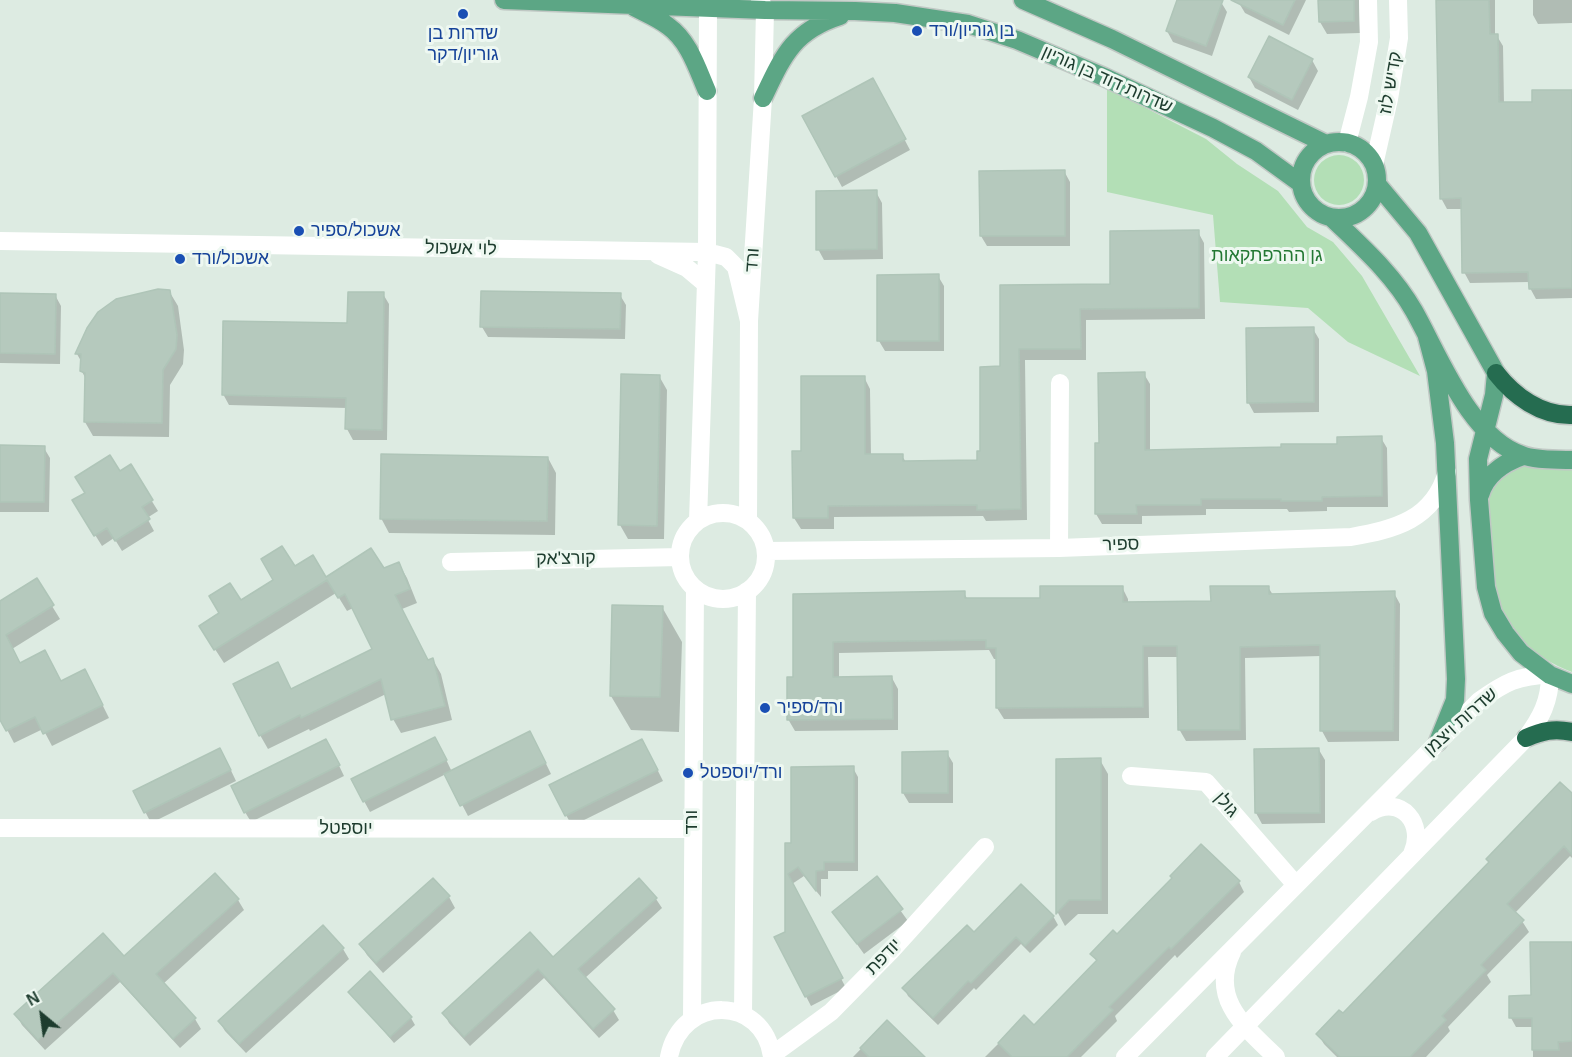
<!DOCTYPE html>
<html>
<head>
<meta charset="utf-8">
<style>
  body { margin:0 }
  #map { position:relative; width:1572px; height:1057px; overflow:hidden; background:#ddebe2; font-family:Helvetica,sans-serif }
  canvas { display:block }
  .north { position:absolute; left:12px; top:985px; width:60px; height:60px; -webkit-text-stroke:4px #eef8f1; paint-order:stroke; rotate:331deg; font-size:16px; font-weight:700; line-height:24px; text-align:center; color:#1d3c2e }
  .north::after { content:''; display:block; margin:auto; width:21px; height:27px; background:#1d3c2e; clip-path:polygon(50% 0,100% 100%,50% 72%,0 100%) }
</style>
</head>
<body>
<div id="map">
<canvas width="1572" height="1057"></canvas>
<div class="north">N</div>
</div>
<script>
const context = document.querySelector('canvas').getContext('2d');
context.lineJoin = 'round';
function fill(path, color) { context.fillStyle = color; context.fill(path, 'evenodd'); }
function stroke(path, color, width, dash) { context.strokeStyle = color; context.lineWidth = width; context.lineCap = dash ? 'butt' : 'round'; context.setLineDash(dash || []); context.stroke(path); }
function label(font, color, halo, rows, align = 'center') {
  context.font = font + ' Helvetica,Heebo,sans-serif'; context.lineWidth = 6; context.setLineDash([]); context.textBaseline = 'middle'; context.strokeStyle = halo; context.fillStyle = color; for (const [text, x, y, turn = 0] of rows) {
    context.save(); context.translate(x, y); context.rotate((+turn || 0) * Math.PI / 180); context.textAlign = isNaN(turn) ? turn : align; if (halo) context.strokeText(text, 0, 0); context.fillText(text, 0, 0); context.restore();
  }
}
const green = new Path2D(`
  M1107 88 1206 139 1237 164 1278 191 1307 227 1333 242 1362 276 1420 376 1348 342 1308 308 1220 302 1213 215 1107 192Z
  M1314 180a25 25 0 1 1 50 0a25 25 0 1 1-50 0Z
  M1531 463 1572 470V672C1536 659 1499 627 1493 588 1490 569 1490 550 1488 532 1487 515 1483 497 1495 483 1503 473 1519 468 1531 463Z`);
const shadow = new Path2D(`
  M1179 0H1216L1221 2 1227 12 1212 56 1173 42 1167 31Z
  M1240 0H1306L1289 35 1245 13 1239 3Z
  M1320 0H1359L1360 33 1327 34 1320 22Z
  M1438 0H1495V36H1497L1503 46 1504 104 1534 103 1572 91V298L1536 299 1530 288V282L1470 283 1464 272 1463 209H1447L1441 198Z
  M1533 0H1572V23L1538 24 1533 15Z
  M1312 60 1318 71 1298 110 1255 88 1249 77Z
  M879 91 910 150 842 187 836 176Z
  M1064 171 1070 182V246H987L981 236Z
  M876 192 882 203 883 259 824 260 818 249Z
  M1198 232 1204 243 1205 319 1086 320V360H1025L1027 520 986 521 983 516 834 517V529H801L794 518 803 453 864 377 870 389 871 456H902L906 462 979 461 1002 368V286H1112Z
  M938 276 944 286V351H885L879 341Z
  M169 291 178 306 184 350 183 364 170 385 169 437 93 436 85 422 86 379 81 370 82 363 77 354 89 328Z
  M383 294 389 304 387 440H353L347 429V408L229 405 223 394 349 324Z
  M0 295H55L61 306 60 364 0 363Z
  M620 295 626 305 625 339 488 337 482 327Z
  M1313 329 1319 339V412L1254 413 1248 402Z
  M1144 374 1150 384V451L1339 445 1381 438 1387 448 1388 507H1327V511L1289 512 1287 509H1206V515L1142 516V524H1102L1096 514 1100 444Z
  M659 376 667 390 664 539H628L620 525Z
  M0 447 44 448 50 458 49 512H0Z
  M548 458 556 473 555 535 389 533 381 518Z
  M130 466 158 511 147 518 154 531 122 551 114 538 102 546 74 501Z
  M399 564 407 578 417 603 402 609 428 661 433 660 441 674 452 720 401 733 393 719 386 694 310 731 309 729 268 749 260 735 291 690 374 650 353 608 347 611 336 593 224 663 209 640 240 602 294 568 325 579 383 570Z
  M36 580 60 619 12 649 20 664 61 682 92 684 109 718 52 746 43 729 14 743 0 716V602Z
  M1122 587 1128 599V603H1212L1268 587 1273 595 1394 593 1400 604 1399 741 1328 742 1322 731 1321 656 1245 658 1246 740 1186 741 1179 729V657H1148L1149 718 1004 719 997 708V659H994L989 650 839 653V678H892L898 689V730L795 731 788 719 795 678 794 596 964 593 968 600 1042 599Z
  M662 607 682 642 679 732 631 730 611 696Z
  M536 743 551 774 468 816 446 774 370 812 364 801 441 749 452 772Z
  M1256 750H1319L1325 760V823L1262 824 1256 813Z
  M332 751 344 776 251 822 245 812Z
  M648 751 663 781 572 826 566 815Z
  M947 753 953 763V803H909L903 793Z
  M226 760 236 781 151 823 135 792Z
  M1057 760H1100L1108 774V914H1078L1065 926 1058 913Z
  M853 768 858 777V871H828V879H821V897L804 876 792 884 846 988 811 1006 776 938 787 933 786 844H793Z
  M1572 795V858L1570 856 1515 913 1522 921 1529 932 1487 975 1491 982 1448 1027 1450 1031 1426 1057H1337L1324 1044 1318 1034 1343 1015Z
  M1201 846 1239 882 1244 892 1177 958 1175 955 1115 1016 1117 1021 1081 1057H985L1024 1018 1034 1027 1097 962 1092 954 1117 936 1173 879Z
  M877 878 908 921 864 954 834 912Z
  M432 880 449 897 455 908 383 973 367 955 361 945Z
  M656 899 662 908 585 978 613 1010 619 1020 599 1038 544 978 470 1046 449 1023 444 1013 553 959Z
  M238 900 244 910 163 984 195 1019 201 1029 180 1048 120 982 45 1050 22 1025 16 1014Z
  M1053 916 1058 925 1030 953 1021 944 976 990 974 988 938 1025 908 996 904 988 974 934Z
  M1572 943V1057H1533V1027H1516L1511 1018 1532 997Z
  M343 949 349 959 246 1053 225 1031 219 1021Z
  M350 992 411 1018 415 1025 394 1043Z
  M887 1022 922 1057H853Z`);
const building = new Path2D(`
  M1177 0H1223L1206 46 1166 31Z
  M1231 0H1295L1283 25Z
  M1318 0H1354V21L1319 22Z
  M1436 0H1489L1490 34H1498L1499 102H1532V90H1572V288L1529 289 1528 272 1462 273 1461 198 1440 199Z
  M1269 36 1313 59 1292 100 1248 77Z
  M873 78 906 139 835 177 802 116Z
  M1065 170V236H980L979 171Z
  M877 190V249L816 250V191Z
  M1199 230V308L1080 309 1081 349H1019L1021 509 977 510V505L828 506V518H793L792 451H801V376H865V454H903V461L977 460V451H980V367L1000 366V285L1110 284V231Z
  M939 274V341H877V275Z
  M158 289 170 290 177 335 176 349 163 370 162 423 84 422 85 373 80 371 81 354H75L87 328 98 312 116 299Z
  M481 291 621 293 620 329 480 327Z
  M348 292H384L382 430 345 429 346 398 222 395 223 321 347 323Z
  M0 293 56 294 55 354 0 353Z
  M1314 327V402L1247 403 1246 328Z
  M1145 372V450L1281 447V444H1337V437L1382 436V496L1322 497V501H1281V499H1201V505H1136L1137 514H1095V443H1099L1098 373Z
  M621 374 660 375 657 526 618 525Z
  M0 445 45 446 44 502H0Z
  M381 454 548 457 547 521 380 519Z
  M110 455 120 471 131 464 153 500 142 507 150 519 115 541 107 528 94 536 72 500 85 493 75 477Z
  M282 546 295 566 313 555 326 577 371 548 384 568 399 562 410 589 395 595 428 660 433 658 445 706 391 720 381 679 301 718 300 715 259 736 233 684 278 662 291 689 372 649 345 594 338 598 327 580 214 650 199 626 219 613 209 596 230 583 241 600 273 580 261 559Z
  M37 578 54 605 6 635 20 663 45 650 61 681 85 669 103 705 43 734 35 717 6 731 0 720V601Z
  M1040 586H1123V602L1211 601 1210 586H1269V594L1395 591 1393 731H1320V645L1240 647V730H1178L1177 646H1143V707L996 708V648H986V640L833 642V677L892 676 893 719 787 720V677H793V594L965 591V598H1040Z
  M612 605 663 606 660 697 610 696Z
  M530 731 546 763 460 806 444 774Z
  M435 737 447 760 363 802 351 779Z
  M326 739 340 765 244 813 231 786Z
  M642 739 658 770 565 816 549 785Z
  M220 748 231 770 144 813 133 791Z
  M1319 748 1320 813H1255L1254 749Z
  M948 751V793H902V752Z
  M1101 758V900H1069L1056 914V759Z
  M854 766V862H824V870L816 871V891L798 867 788 874 843 978 805 997 774 937 785 932V843H791V767Z
  M1560 782 1572 793V855L1564 846 1507 904 1524 920 1481 965 1486 970 1442 1016 1446 1020 1410 1057H1340L1316 1034 1339 1010 1343 1013 1401 953 1489 862 1486 859Z
  M1201 844 1240 881 1171 949 1169 947 1109 1007 1113 1010 1067 1057H1012L998 1043 1024 1015 1034 1025 1097 960 1090 954 1113 930 1117 934 1172 878 1170 876Z
  M215 873 239 899 156 974 196 1018 173 1039 113 973 38 1040 14 1014 103 933 124 956Z
  M877 876 903 909 857 944 832 912Z
  M433 878 450 896 376 963 359 944Z
  M639 878 657 898 578 969 615 1009 593 1029 538 969 464 1037 442 1013 530 932 553 957Z
  M1021 884 1054 916 1025 946 1016 937 971 983 968 981 933 1018 902 988 967 925 974 932Z
  M323 925 344 948 239 1044 218 1021Z
  M1530 942H1572V1041L1558 1042 1559 1050H1532V1018H1509V996L1531 995Z
  M370 971 412 1017 390 1037 348 992Z
  M887 1020 925 1057H869L860 1048Z`);
const minor = new Path2D(`
  M1347 143 1359 97 1369 42 1368 0
  M1374 165 1389 99 1399 38 1398 0
  M0 241 707 252 726 257 736 267 749 321
  M658 255 687 268 706 284
  M680 556a43 43 0 1 1 86 0a43 43 0 1 1-86 0Z
  M748 520 749 321 763 98 765 10 760 0
  M698 521 707 252 708 7 711 0
  M1059 548 1060 383
  M766 551 1059 548 1351 537C1395 529 1433 520 1447 472
  M451 562 680 557
  M1131 776 1206 782 1296 885
  M1371 812C1401 794 1426 824 1412 854
  M0 828 692 829
  M1232 952C1209 999 1245 1027 1276 1057
  M743 1015 747 591
  M692 1019 695 589
  M772 1055 831 1012 891 951 985 847
  M669 1057C681 994 764 995 772 1057
  M1125 1057 1479 701C1504 683 1518 675 1550 675 1550 701 1541 718 1526 738L1215 1057`);
const major = new Path2D(`
  M504 0 765 10 855 11 895 13 968 24 1017 40 1104 77 1213 128 1256 151 1300 183
  M1023 0 1112 39 1326 144
  M634 7C645 13 658 18 668 26 689 41 697 68 707 91
  M763 98C783 56 793 31 840 16
  M1301 180a38 38 0 1 1 76 0a38 38 0 1 1-76 0Z
  M1377 184 1418 233 1496 373 1494 395 1478 459 1479 500 1486 587 1493 613 1505 633 1521 653 1550 675 1572 684
  M1332 218C1362 247 1393 274 1414 311 1439 355 1470 438 1522 455 1537 461 1556 459 1572 460
  M1427 337 1436 371 1445 443 1456 679 1455 700 1438 742
  M1480 495C1486 474 1503 463 1523 456`);
const highway = new Path2D(`
  M1496 373C1514 396 1541 416 1572 415
  M1526 738C1542 731 1554 728 1572 732`);
const markers = [
  [463,14,6,"#1a4fb4"],
  [917,31,6,"#1a4fb4"],
  [299,231,6,"#1a4fb4"],
  [180,259,6,"#1a4fb4"],
  [765,708,6,"#1a4fb4"],
  [688,773,6,"#1a4fb4"]
];
const transitNames = [
  ["בן גוריון/ורד",929,31],
  ["שדרות בן",463,34,"center"],
  ["גוריון/דקר",463,55,"center"],
  ["אשכול/ספיר",311,231],
  ["אשכול/ורד",192,259],
  ["ורד/ספיר",777,708],
  ["ורד/יוספטל",700,773]
];
const streetNames = [
  ["שדרות דוד בן גוריון",1107,80,24],
  ["קדיש לוז",1391,83,-80],
  ["לוי אשכול",461,249,1],
  ["ורד",753,260,-86],
  ["ספיר",1121,545,-2],
  ["קורצ'אק",566,559,-1],
  ["שדרות ויצמן",1461,722,-42],
  ["גולן",1226,805,49],
  ["ורד",692,822,-90],
  ["יוספטל",346,829],
  ["יודפת",884,957,-46]
];
const parkNames = [
  ["גן ההרפתקאות",1267,256]
];
fill(green, '#b3dfb6');
fill(shadow, '#0003');
fill(building, '#b5c9bd');
stroke(building, '#afc5b8', 1.5);
stroke(major, '#c0c8c4', 21);
stroke(highway, '#c0c8c4', 21);
stroke(minor, '#fff', 18);
stroke(major, '#5ca685', 18);
stroke(highway, '#256c50', 18);
for (const [x, y, r, color] of markers) { const dot = new Path2D(); dot.arc(x, y, r, 0, 2 * Math.PI); context.fillStyle = color; context.fill(dot); stroke(dot, '#eef8f1', 2); }
label('18px', '#164399', '#eef8f1', transitNames, 'left');
label('18px', '#1d3c2e', '#eef8f1', streetNames);
label('18px', '#237833', '#eef8f1', parkNames);
</script>
</body>
</html>
